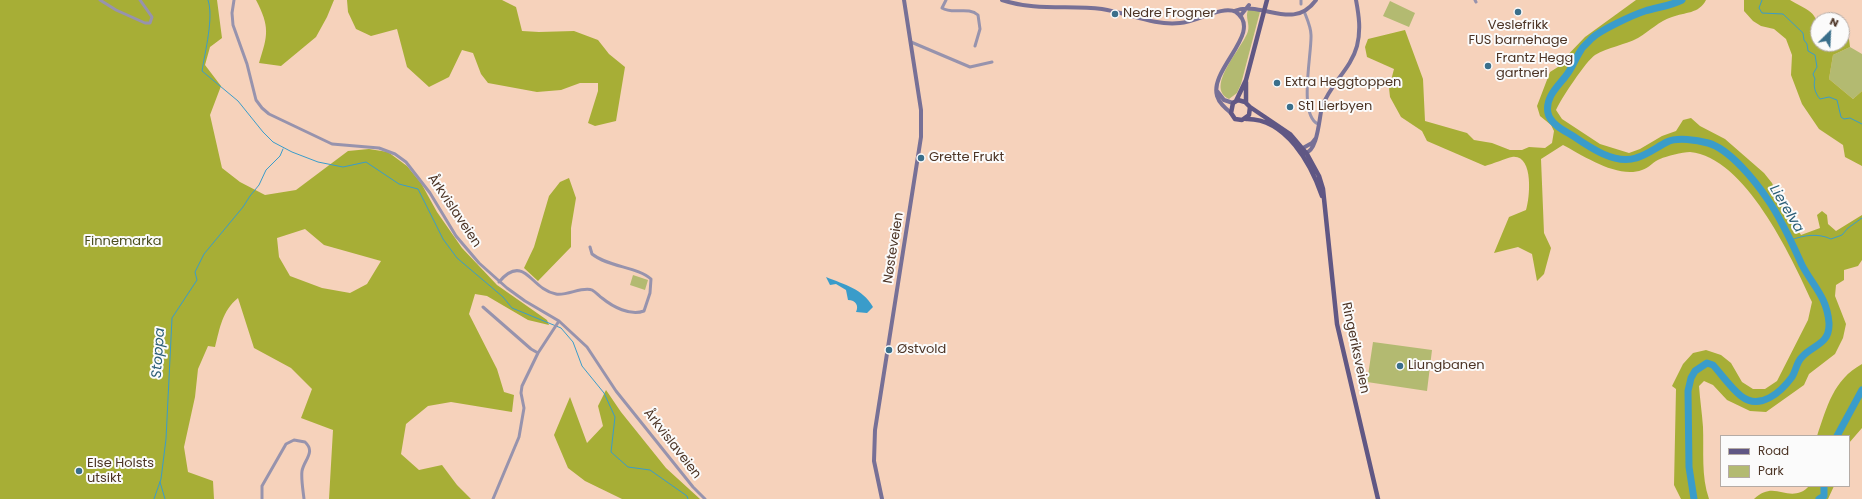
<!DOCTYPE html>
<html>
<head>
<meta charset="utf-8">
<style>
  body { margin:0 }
  #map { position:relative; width:1862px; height:499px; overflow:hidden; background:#f6d2bb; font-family:Poppins,sans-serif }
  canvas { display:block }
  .legend { position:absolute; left:1720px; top:435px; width:130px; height:52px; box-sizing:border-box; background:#fbfbfb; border:1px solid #b5aba5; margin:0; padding:5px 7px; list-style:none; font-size:12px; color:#4c3425 }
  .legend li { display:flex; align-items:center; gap:8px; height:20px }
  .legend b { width:20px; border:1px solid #b5aba5 }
  .north { position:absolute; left:1810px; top:12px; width:40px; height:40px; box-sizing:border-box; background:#fbfbfb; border:1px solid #b5aba5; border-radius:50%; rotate:24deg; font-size:11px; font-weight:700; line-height:16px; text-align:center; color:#4c3425 }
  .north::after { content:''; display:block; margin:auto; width:14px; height:18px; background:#3a6f8b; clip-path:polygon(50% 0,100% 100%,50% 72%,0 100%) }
</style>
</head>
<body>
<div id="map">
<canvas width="1862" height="499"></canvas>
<ul class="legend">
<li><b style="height:5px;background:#605784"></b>Road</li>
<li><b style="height:11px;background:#b3ba71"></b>Park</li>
</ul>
<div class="north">N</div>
</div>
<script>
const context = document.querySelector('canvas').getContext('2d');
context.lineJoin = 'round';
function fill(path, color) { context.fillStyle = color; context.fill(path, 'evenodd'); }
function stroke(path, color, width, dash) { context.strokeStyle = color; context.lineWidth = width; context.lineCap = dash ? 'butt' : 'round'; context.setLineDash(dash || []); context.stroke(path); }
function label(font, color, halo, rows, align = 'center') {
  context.font = font + ' Poppins,sans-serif'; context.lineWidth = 4; context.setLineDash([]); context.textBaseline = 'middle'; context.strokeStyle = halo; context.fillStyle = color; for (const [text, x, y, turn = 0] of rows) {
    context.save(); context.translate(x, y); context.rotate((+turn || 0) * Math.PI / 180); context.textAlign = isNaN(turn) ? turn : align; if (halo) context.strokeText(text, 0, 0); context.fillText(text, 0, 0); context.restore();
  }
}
const green = new Path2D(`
  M1390 1 1415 13 1409 27 1383 16Z
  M1261 8 1241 84 1237 93 1229 99C1204 87 1243 48 1248 31 1250 24 1245 17 1248 10Z
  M1850 47 1862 54V91L1853 99 1829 79 1833 55Z
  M633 275 648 280 645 290 630 285Z
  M1373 342 1432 350 1427 391 1367 382Z`);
const forest = new Path2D(`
  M0 0H217L222 38 210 47 205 65 221 86 210 115 222 168 240 182 265 195 296 190 348 151 369 149 388 152 407 166 421 183 437 212 462 248 497 285 547 320 549 325 528 320 487 296 475 294 469 314 497 369 504 392 514 395 512 412 451 402 428 406 406 424 401 454 419 470 442 465 457 485 471 499H329L333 430 301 418 312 389 291 368 254 348 238 298C222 311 220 328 215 347L208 346 198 369 195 397 184 447 188 472 213 481 214 499H0ZM305 229 324 245 381 261 367 284 350 293 322 288 290 276 279 257 277 238Z
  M256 0H334L327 17 316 37 281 66 259 63C268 35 270 27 256 0Z
  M347 0H502L516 7 522 31 539 32 574 31 598 40 609 54 625 67 616 121 595 126 588 123 598 91V83H580L561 90 537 92 488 83 481 74 473 53 462 50 449 77 429 87 407 67 397 29 371 36 356 29 348 12Z
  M1636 0H1706C1699 14 1685 12 1672 17 1659 21 1650 31 1638 38 1625 45 1608 47 1595 55 1586 61 1561 99 1556 110L1562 119 1600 144 1629 153 1640 149 1662 136 1676 131 1683 120 1691 118 1700 126 1725 139 1764 173 1772 183 1779 199 1801 235 1820 228 1817 215 1822 211 1827 215 1828 224 1836 231 1862 215V260L1858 266 1844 270V280L1836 285 1835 296 1846 324 1843 338 1835 354 1809 374 1804 385 1766 412 1750 411 1727 400 1713 385 1704 381 1699 386C1700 400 1702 413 1703 427 1704 451 1701 476 1709 499H1681L1674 485 1676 389 1672 386 1683 364 1693 353 1706 350 1721 355 1731 363 1742 382 1753 389H1765L1777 381 1808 320 1812 302C1791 256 1745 157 1690 152 1682 152 1667 156 1660 159 1654 161 1649 168 1642 170 1618 179 1584 156 1563 145L1541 159 1544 233 1551 248 1544 274 1537 281 1532 254 1518 247 1494 253 1509 217 1526 210C1530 198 1534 154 1512 157 1507 158 1492 164 1485 166L1427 141 1422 131 1401 117 1390 97 1389 88 1394 69 1367 57 1365 47 1368 39 1405 30 1423 79 1425 121 1467 133 1474 140 1492 143 1510 150H1522L1529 147 1545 148 1552 143 1554 131 1551 125 1540 116 1537 106 1550 72 1558 67 1562 61 1585 37Z
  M1744 0H1790C1817 15 1818 13 1818 44H1842V40L1849 39 1850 47 1833 55 1829 79 1853 99 1862 91V166L1845 157 1843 145 1819 129 1802 104 1791 75 1792 55 1786 39 1774 29 1761 26 1753 21 1744 11Z
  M569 178 576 198 571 228V247L538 281 524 268 534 247 549 196 560 182Z
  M1862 364V428L1849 443V436H1817C1827 407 1833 380 1862 364Z
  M606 390 621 412 666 468 700 499H622L585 481 568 468 554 435 570 397 587 443 603 426 598 406Z
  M1809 486H1834L1828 499H1754C1773 481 1784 499 1801 492 1804 491 1807 488 1809 486Z`);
const water = new Path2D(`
  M826 277C845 285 862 288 873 307L867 313 856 312C859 306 856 300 848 300L846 290 836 284 830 285Z`);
const stream = new Path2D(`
  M208 0C214 17 205 52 202 71L238 101 263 132 273 142 292 152 318 162 343 167 366 162 399 184 418 189 443 239 457 258 503 297 512 308 561 328 573 342 582 366 604 393 615 417 611 452 628 467 650 470 687 496 688 499
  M1762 0 1759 8 1762 13 1783 14 1803 33 1804 40 1807 44 1808 51 1815 55 1817 67 1813 74 1815 79C1813 86 1815 93 1820 99L1829 97 1837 100 1841 117 1844 119 1850 118 1862 124
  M1791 240C1804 235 1818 233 1831 239L1842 235 1848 228 1862 218
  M160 482 165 499
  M154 499 161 479 166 439 172 318 197 280 195 272 204 254 243 207 250 196 259 185 266 170 280 156 283 149`);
const river = new Path2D(`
  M1682 0C1670 6 1658 7 1645 11 1633 15 1600 30 1591 39 1588 43 1583 46 1581 50 1575 59 1572 69 1565 77 1557 87 1545 98 1548 113 1550 124 1565 131 1573 136 1589 147 1615 165 1636 158 1647 155 1657 147 1667 142 1677 137 1697 140 1708 143 1730 149 1756 182 1768 200 1782 220 1792 243 1802 265 1813 286 1827 297 1829 323 1830 345 1812 345 1802 357 1796 363 1796 371 1792 377 1781 392 1760 411 1741 396 1731 388 1722 375 1713 365L1707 363 1695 371 1691 378 1688 391 1689 467 1694 499
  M1837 436 1862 390
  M1819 499 1824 496V486`);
const street = new Path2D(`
  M100 0 116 10 145 23H150L152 17 140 0
  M234 0 232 13 233 25 247 64 256 100 262 108 269 114 332 144 379 148 395 154 406 162 430 193 456 236 479 263 507 288 525 301 559 321 587 347 616 391 693 487 705 499
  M946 0 942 8C953 15 968 6 978 15L980 29 975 46
  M1475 0 1476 2
  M1301 4V0
  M1304 11C1307 19 1311 27 1311 35 1312 53 1298 115 1318 124
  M911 42 970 67 992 62
  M499 282C504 276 512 269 520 271 530 273 539 291 556 294 567 296 583 286 592 290 596 292 599 296 602 298 613 307 630 316 644 311L650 293 651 279C638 267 608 267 592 254L590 247
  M483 307 531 349 538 353
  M262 499V486L286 444 294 440 305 442C316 452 304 460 302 471 301 479 303 490 304 499
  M493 499 519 437 524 408 521 393 522 386 538 353 559 321`);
const secondary = new Path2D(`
  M1002 0C1035 11 1069 5 1102 9 1128 13 1154 26 1180 23 1197 22 1222 5 1236 12 1264 32 1209 69 1217 96 1219 103 1225 108 1231 113
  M1234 11C1262 0 1293 32 1316 0
  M1241 15 1249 5
  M1217 91 1224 100 1233 103
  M1302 150 1303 148 1312 143 1316 138
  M1305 153C1318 151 1319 118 1322 107 1330 84 1351 69 1357 46 1361 30 1359 16 1356 0
  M882 499 874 461 875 430 921 137V110L904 0`);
const primary = new Path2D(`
  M1246 82V102
  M1236 101 1246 80 1267 0
  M1250 107 1249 115 1242 120 1235 119 1231 113 1233 103 1238 100 1245 102 1250 107 1290 134 1307 154 1319 176 1323 189 1337 324 1378 499
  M1246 119C1286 118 1311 164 1322 196`);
const markers = [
  [1518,12,4,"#3a6f8b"],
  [1115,14,4,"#3a6f8b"],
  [1488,66,4,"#3a6f8b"],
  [1277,83,4,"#3a6f8b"],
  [1290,107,4,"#3a6f8b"],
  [921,158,4,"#3a6f8b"],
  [889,350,4,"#3a6f8b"],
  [1400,366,4,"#3a6f8b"],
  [79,471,4,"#3a6f8b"]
];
const poiNames = [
  ["Nedre Frogner",1123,14],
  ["Veslefrikk",1518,26,"center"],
  ["FUS barnehage",1518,41,"center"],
  ["Frantz Hegg",1496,59],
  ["gartneri",1496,74],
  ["Extra Heggtoppen",1285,83],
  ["St1 Lierbyen",1298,107],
  ["Grette Frukt",929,158],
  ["Østvold",897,350],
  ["Liungbanen",1408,366],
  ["Else Holsts",87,464],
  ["utsikt",87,479]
];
const streetNames = [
  ["Årkvislaveien",454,211,56],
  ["Nøsteveien",894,248,-81],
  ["Ringeriksveien",1355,348,78],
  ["Årkvislaveien",672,444,52]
];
const parkNames = [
  ["Finnemarka",123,242]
];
const waterNames = [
  ["Lierelva",1786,209,59],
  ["Stoppa",159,353,-86]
];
fill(green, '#b3ba71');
fill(forest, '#a7ae36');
fill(water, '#3a9cca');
stroke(stream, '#3a9cca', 1);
stroke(river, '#3a9cca', 7);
stroke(street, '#9793ad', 3);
stroke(secondary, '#777096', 4);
stroke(primary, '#605784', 4.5);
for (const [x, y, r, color] of markers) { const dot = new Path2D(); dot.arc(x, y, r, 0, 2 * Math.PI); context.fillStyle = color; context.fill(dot); stroke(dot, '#fbfbfb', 1.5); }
label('13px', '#4c3425', '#fbfbfb', poiNames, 'left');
label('13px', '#4c3425', '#fbfbfb', streetNames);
label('13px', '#4c4f20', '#fbfbfb', parkNames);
label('italic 14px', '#2b5e77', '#fbfbfb', waterNames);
</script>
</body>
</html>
